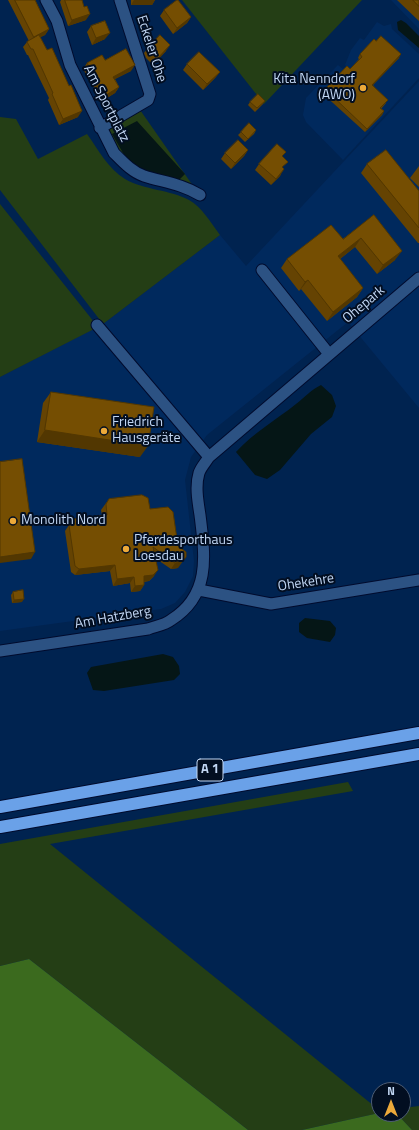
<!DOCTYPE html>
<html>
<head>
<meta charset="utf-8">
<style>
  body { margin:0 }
  #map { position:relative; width:419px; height:1130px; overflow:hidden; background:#002350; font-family:"Titillium Web",sans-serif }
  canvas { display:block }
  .north { position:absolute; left:371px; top:1082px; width:40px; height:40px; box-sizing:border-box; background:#020e21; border:1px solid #4e5e75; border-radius:50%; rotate:0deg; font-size:11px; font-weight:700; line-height:16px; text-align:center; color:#c1d6f3 }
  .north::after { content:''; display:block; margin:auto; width:14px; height:18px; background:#eca93a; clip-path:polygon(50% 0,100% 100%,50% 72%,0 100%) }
</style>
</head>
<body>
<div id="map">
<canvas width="419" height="1130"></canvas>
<div class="north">N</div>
</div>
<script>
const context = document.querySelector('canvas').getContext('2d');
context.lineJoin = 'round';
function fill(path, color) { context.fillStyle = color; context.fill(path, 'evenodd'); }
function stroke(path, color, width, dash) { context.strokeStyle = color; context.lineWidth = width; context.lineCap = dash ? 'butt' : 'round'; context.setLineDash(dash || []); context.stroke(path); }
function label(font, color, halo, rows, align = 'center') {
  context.font = font + ' "Titillium Web",sans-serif'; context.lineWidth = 4; context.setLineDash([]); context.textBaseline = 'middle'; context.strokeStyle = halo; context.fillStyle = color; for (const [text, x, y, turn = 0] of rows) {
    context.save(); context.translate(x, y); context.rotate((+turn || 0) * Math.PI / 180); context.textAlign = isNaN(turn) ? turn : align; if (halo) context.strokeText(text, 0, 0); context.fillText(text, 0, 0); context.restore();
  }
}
const built = new Path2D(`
  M391 0H419V29Z
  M377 22 384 26 391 24 392 29 419 54V78L343 160 306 122 303 115 306 98 338 65 343 69 346 66 345 65 351 50 360 38 364 40Z
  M419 81V408L348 322 207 435 191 457 185 480 194 561 193 576 185 592 175 603 161 609 0 631V377L103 324 220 235 246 266Z`);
const green = new Path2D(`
  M182 0H362L264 104Z
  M138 107 198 193 126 164 101 128Z
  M0 117 16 119 38 159 87 134C98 149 108 169 125 179 144 190 171 190 189 200 202 207 211 223 220 235L103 324 0 190Z
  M0 204 98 327 0 377Z
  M348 782 353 791 50 844 379 1110V1113L302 1130H248L29 959 0 966V844Z
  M419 1106V1130H412L397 1114H403V1108Z`);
const forest = new Path2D(`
  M29 959 248 1130H0V966Z
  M379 1113 397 1114 412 1130H302Z`);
const water = new Path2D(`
  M401 20 406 23 419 36V48L398 30 397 22Z
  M137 121 185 174 178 181 144 172 130 165 112 134Z
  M321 385 332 395 336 406 332 417 311 434 280 470 267 479 255 475 236 452C253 433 276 420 296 404 305 397 311 390 321 385Z
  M305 618 330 621 336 628 335 635 330 642 307 638 299 632V623Z
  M163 654 173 657 179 666 180 674 174 680 104 691 93 690 87 673 91 667Z`);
const minor = new Path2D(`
  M46 0 57 21 70 65 114 153C123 162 132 172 144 176 163 182 182 184 200 195
  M100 128 148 100 150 94 120 0
  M262 270 329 354
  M97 325 209 457
  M199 590 271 604 419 580
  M0 651 148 629C156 626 165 625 171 620 211 595 205 556 200 515 198 502 195 486 199 473 201 467 206 462 209 457L419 278`);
const motorway = new Path2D(`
  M0 807 419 733
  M0 827 419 754`);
const wall = new Path2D(`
  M8 0H35L49 29 45 35 40 37 78 117 59 125 48 100 49 98 28 55H27L23 47 27 42 29 41Z
  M61 0H82L86 20 68 26 60 2Z
  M131 0H155L152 5H131Z
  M397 0H419V21Z
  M164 10 191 17 187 23 173 34 160 16Z
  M91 26 105 39 92 45 87 32Z
  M149 47 166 51 153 65 146 58 144 53Z
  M360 54 399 58 373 85 386 103 381 109 384 111 382 115 365 132 322 93 325 89 350 69 359 59 358 58Z
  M105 60 131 71 115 79 119 87 115 93 102 101 83 69 87 63Z
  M187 64 220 72 215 78 203 90 183 70Z
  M265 101 263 104 255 112 248 105 250 102Z
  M256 130 254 134 245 142 238 135 241 132Z
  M248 150 244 156 231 169 221 159 225 153Z
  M282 157 283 168 280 176 271 185 255 170 259 164Z
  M367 164 419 191V243H418L361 173Z
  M419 166V187L410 178Z
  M374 215 395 260 377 274 355 247 340 259 363 288 357 297 327 321 301 289 299 291 281 268 287 259 343 239Z
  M51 392 140 457 37 442 43 403Z
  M109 499 150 509 178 568 171 569 155 558 154 576 149 581 144 582V585L140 591 131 592 130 583 113 586 110 571 75 575 71 572 65 531 69 525 102 515 101 510Z
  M13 592 22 602 12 603 11 595Z`);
const shadedWall = new Path2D(`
  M134 0H155L152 5H131Z
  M90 14 86 20 68 26 72 20Z
  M191 17 187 23 173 34 177 28Z
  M49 29 45 35 30 43 34 37Z
  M110 33 105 39 92 45 96 38Z
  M170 45 166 51 153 65 157 59Z
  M401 54 399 58 370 88 372 85Z
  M135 65 131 71 109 82 113 77Z
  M220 72 215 78 203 90 207 84Z
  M119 87 115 93 102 101 106 95Z
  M82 111 78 117 59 125 63 119Z
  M384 111 382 115 365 132 367 129Z
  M248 150 244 156 231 169 235 163Z
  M284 169 280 176 271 185 276 179Z
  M361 238 355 247 332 265 338 256Z
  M402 251 395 260 377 274 383 265Z
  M308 280 301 289 299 291 305 282Z
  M363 288 357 297 327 321 333 312Z
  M45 430 148 446 140 457 37 442Z
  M35 552 31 559 0 563V557Z
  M186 557 178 568 171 569 175 563Z
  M115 565 110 571 75 575 79 569Z
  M158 570 154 576 149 581 139 582 144 576Z
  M134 577 130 583 113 586 117 579Z
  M144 585 140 591 131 592 135 586Z
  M24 599 22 602 12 603 14 600Z`);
const building = new Path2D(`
  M15 0H35L49 29 34 37Z
  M65 0H82L84 7 87 6 90 14 72 20Z
  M177 0H178L191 17 177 28 164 10Z
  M413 0H419V6Z
  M105 21 110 33 96 38 91 26Z
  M39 35 47 50 52 48 69 86 71 85 82 111 63 119 52 94 53 93 33 49H31L27 42Z
  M160 35 170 45 157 59 150 52 149 47Z
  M381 36 401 54 372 85 388 100 380 108 384 111 367 129 325 89 347 66 350 69 362 57 360 54 374 39 376 41Z
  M126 49 135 65 113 77 119 87 106 95 87 63 102 55 105 60Z
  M199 52 220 72 207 84 187 64Z
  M258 94 265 101 257 108 250 102Z
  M249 123 256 130 248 139 241 132Z
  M238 140 248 150 235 163 225 153Z
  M277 144 286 152 282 156 288 162 282 167 284 169 276 179 259 164Z
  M386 150 419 191V228L367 164Z
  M374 215 402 251 383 265 361 238 338 256 363 288 333 312 308 280 305 282 287 259 331 225 343 239Z
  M51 392 154 407 148 446 45 430Z
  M22 459 35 552 0 557V462Z
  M142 495 148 498 150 509 168 507 173 512 178 546 186 552V557L182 562 175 563 153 547 158 570 153 575 144 576V585L135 586 134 577 117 579 115 565 79 569 75 566 69 525 73 519 107 515 106 504 109 499Z
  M23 590 24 599 14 600 13 592Z`);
const markers = [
  [363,88,4,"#eca93a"],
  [104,431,4,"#eca93a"],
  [13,521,4,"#eca93a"],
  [126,549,4,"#eca93a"]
];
const shields = [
  [210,770,26]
];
const shieldNames = [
  ["A 1",210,770]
];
const streetNames = [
  ["Eckeler Ohe",151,49,72],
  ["Am Sportplatz",106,104,63],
  ["Ohepark",364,305,-40],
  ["Ohekehre",306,583,-9],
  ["Am Hatzberg",113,618,-10]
];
const poiNames = [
  ["Kita Nenndorf",355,80,"right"],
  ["(AWO)",355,96,"right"],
  ["Friedrich",112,423],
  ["Hausgeräte",112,439],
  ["Monolith Nord",21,521],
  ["Pferdesporthaus",134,541],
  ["Loesdau",134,557]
];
fill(built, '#00295d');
fill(green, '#243e15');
fill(forest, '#3b6a1e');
fill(water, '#051616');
stroke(minor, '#000b2d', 13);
stroke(motorway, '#000b2d', 14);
stroke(minor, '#2c5283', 11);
stroke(motorway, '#6aa1e8', 12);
fill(wall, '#654302');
fill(shadedWall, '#523701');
fill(building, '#754e02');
stroke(building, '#523701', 1);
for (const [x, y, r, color] of markers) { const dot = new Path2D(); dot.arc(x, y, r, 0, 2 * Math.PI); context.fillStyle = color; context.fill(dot); stroke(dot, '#020e21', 1.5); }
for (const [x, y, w] of shields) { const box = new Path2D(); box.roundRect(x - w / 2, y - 11, w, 22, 3); context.fillStyle = '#020e21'; context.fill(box); stroke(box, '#c1d6f3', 1); }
label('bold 13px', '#c1d6f3', null, shieldNames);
label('14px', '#c1d6f3', '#020e21', streetNames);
label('14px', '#c1d6f3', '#020e21', poiNames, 'left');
</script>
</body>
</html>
